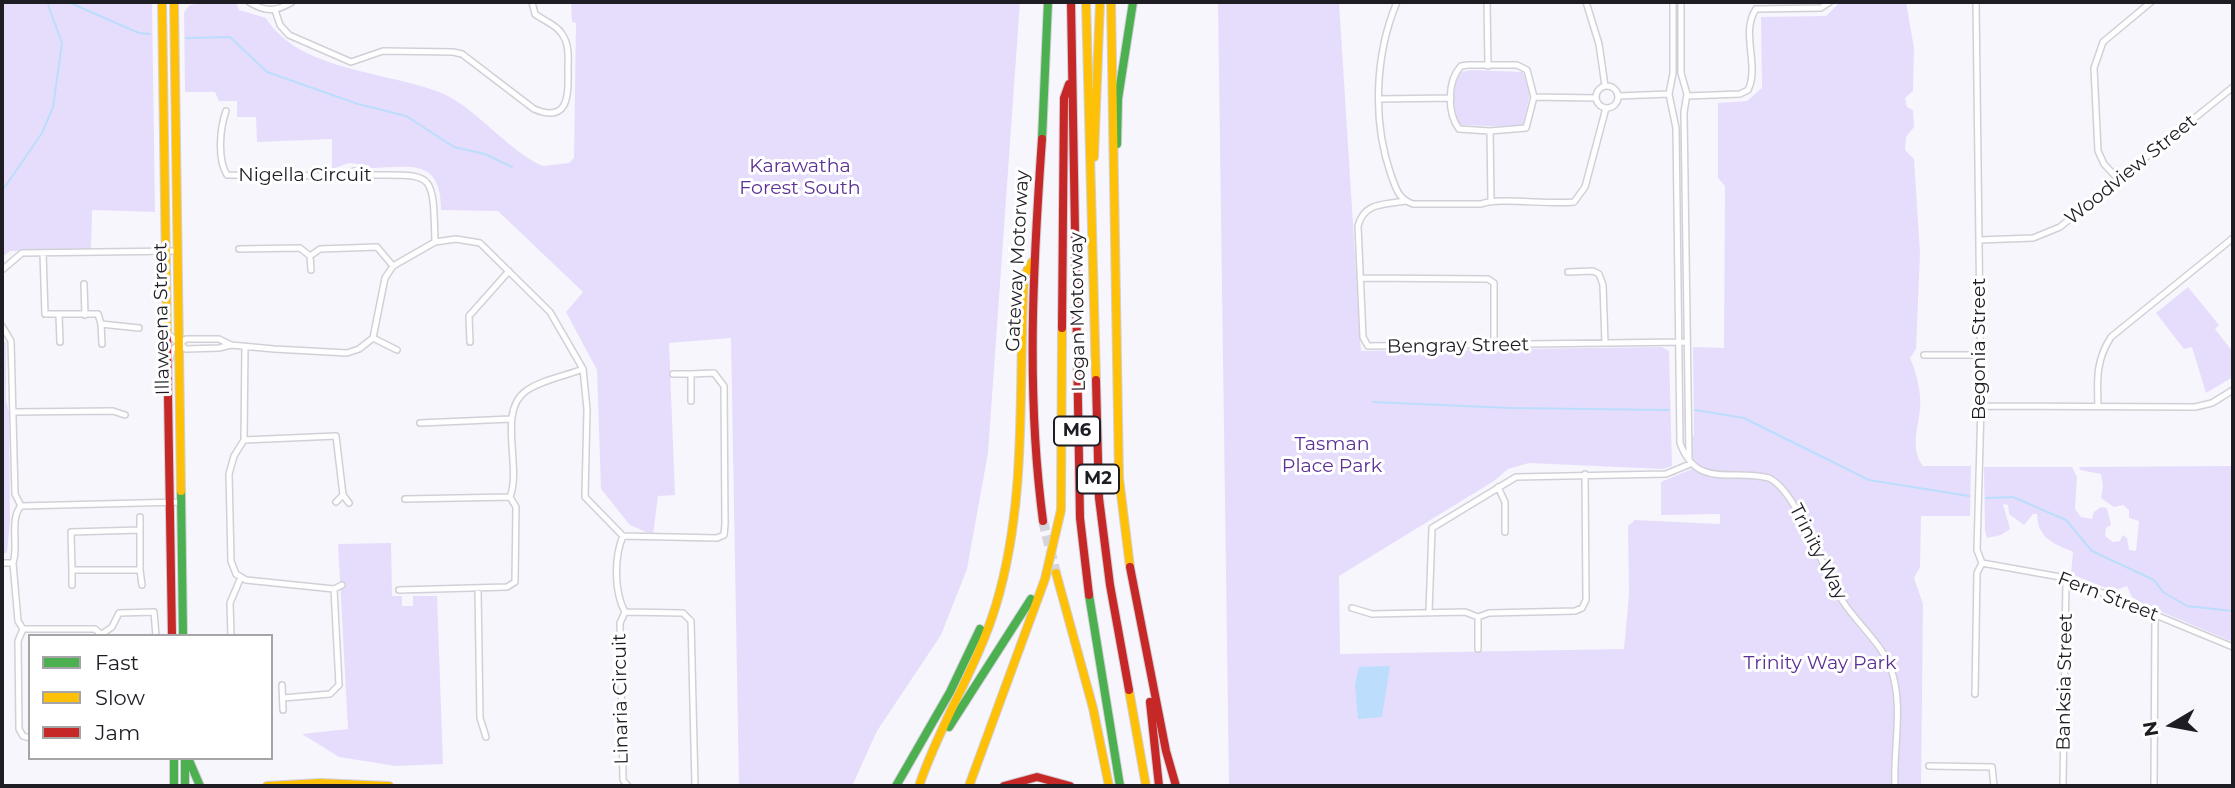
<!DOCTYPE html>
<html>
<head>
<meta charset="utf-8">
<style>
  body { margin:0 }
  #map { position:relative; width:2235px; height:788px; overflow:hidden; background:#f7f6fc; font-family:Montserrat,sans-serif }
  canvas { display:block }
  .frame { position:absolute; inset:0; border:4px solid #1f1d24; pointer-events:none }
  .legend { position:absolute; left:28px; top:634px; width:245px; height:126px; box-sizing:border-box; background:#fff; border:2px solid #a5a5a7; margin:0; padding:9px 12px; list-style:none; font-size:21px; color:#1f1d24 }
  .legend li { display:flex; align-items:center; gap:14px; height:35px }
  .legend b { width:35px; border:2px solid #a5a5a7 }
  .north { position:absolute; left:2137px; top:690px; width:70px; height:70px; -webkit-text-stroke:5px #fff; paint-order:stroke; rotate:260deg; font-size:19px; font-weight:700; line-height:28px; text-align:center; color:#1f1d24 }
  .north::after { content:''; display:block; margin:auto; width:24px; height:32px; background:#1f1d24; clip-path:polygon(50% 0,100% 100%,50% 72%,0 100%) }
</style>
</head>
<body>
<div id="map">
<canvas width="2235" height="788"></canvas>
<div class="frame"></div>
<ul class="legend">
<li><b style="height:9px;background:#4caf50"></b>Fast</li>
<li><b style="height:9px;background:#ffc107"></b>Slow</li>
<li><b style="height:9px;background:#c62828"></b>Jam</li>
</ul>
<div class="north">N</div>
</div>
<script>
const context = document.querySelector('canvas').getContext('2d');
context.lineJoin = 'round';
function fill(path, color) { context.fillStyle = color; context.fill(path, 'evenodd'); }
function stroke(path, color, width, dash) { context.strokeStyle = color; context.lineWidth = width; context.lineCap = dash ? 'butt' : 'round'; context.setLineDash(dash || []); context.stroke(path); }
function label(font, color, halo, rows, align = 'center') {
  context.font = font + ' Montserrat,sans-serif'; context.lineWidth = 6; context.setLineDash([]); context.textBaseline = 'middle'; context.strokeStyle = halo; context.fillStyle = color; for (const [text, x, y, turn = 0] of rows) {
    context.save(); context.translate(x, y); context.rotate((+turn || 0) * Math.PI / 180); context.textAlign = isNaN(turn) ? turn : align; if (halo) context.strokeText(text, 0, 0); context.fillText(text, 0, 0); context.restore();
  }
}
const green = new Path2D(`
  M2 2H152L155 212 92 210 91 249 10 251 2 257Z
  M207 2H236L239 10 266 18C297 70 388 72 439 92 474 105 510 153 543 166L569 163 574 158 576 23 572 22 571 2H1020L988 453 967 569 941 635 877 731 852 786H739L731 338 669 343 675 495 658 496 653 535 630 525 601 489 597 370 566 312 583 292 498 211 441 210C441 158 411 167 371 168L368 165 349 163 332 169V139L257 142 256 117H237V101H219L215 92H185L184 12 190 5Z
  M1218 2H1339L1361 351 1662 347 1669 351 1672 466 1663 469 1529 463 1508 469 1494 481 1339 576 1340 654 1624 649 1629 595 1628 526 1635 520 1720 524V514L1661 515V482L1694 468 1691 440 1694 435 1693 347 1724 348 1725 186 1718 178V103L1747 101 1762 88 1761 17 1826 16 1840 2H1906L1914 48 1913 91 1905 98 1907 107 1913 110 1914 127 1906 137 1905 150 1914 159 1920 253 1916 349 1910 358C1915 369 1919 383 1920 396 1923 419 1907 445 1923 466H1971L1970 516H1921L1920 567 1914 578 1923 604 1921 786H1229Z
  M1471 70 1523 72 1530 94 1523 124 1518 127 1460 125C1453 112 1450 84 1461 72Z
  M2188 287 2219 325 2215 329 2233 352V377L2206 393 2192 347 2184 349 2156 313Z
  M2 338 6 343V401L9 412 10 520 7 553H2Z
  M2233 466V642L2145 605 2132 597 2127 586 2113 591 2071 574 2073 552C2053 543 2038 539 2037 514H2033L2024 525 2009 514 2008 505 2003 504 2010 529 2001 535 1987 538 1985 531 1984 467H2072L2077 477 2075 509 2081 517 2092 519 2094 512 2101 507 2107 508 2111 525 2106 528 2105 536 2113 542 2120 541 2123 535 2127 538 2129 550 2136 551 2139 521 2129 518V510L2123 505 2114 507 2101 498 2103 486 2101 474 2080 470 2079 467Z
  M391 543 392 596H402V606H413V596H437L443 764 396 766 339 757 302 734 348 729 338 544Z`);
const water = new Path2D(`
  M1390 666 1382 717 1358 719 1355 685 1359 667Z`);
const stream = new Path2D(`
  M68 2 139 33 150 34
  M186 38 230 37 267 72 358 104 406 116 454 147 485 154 512 167
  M2 191 42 133 53 107 62 43 47 2
  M1373 402 1510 408 1669 410
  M1695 410 1744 418 1869 480 1969 496
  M1986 498 2013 497 2066 520 2092 551 2154 580 2163 592 2187 606 2233 611`);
const highwayTunnel = new Path2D(`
  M1043 521 1056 573`);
const street = new Path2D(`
  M249 2C265 12 276 12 292 2
  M1397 2C1375 54 1372 121 1391 175 1396 188 1398 199 1413 204H1481C1499 197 1549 205 1574 202L1585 187 1606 108
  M1487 2 1488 66
  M1586 2 1599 44 1605 86
  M1681 2V73L1687 94 1684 112 1689 459
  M1756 9 1821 8 1830 2
  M275 10 280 25 289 35 351 62 383 51 453 52 462 54 534 109C567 123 569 98 568 72 568 60 570 45 562 34 557 25 544 21 535 14L532 2
  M1468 65H1517L1527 70 1534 97 1526 128 1490 131 1459 129C1447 113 1447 81 1461 66Z
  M1596 97a11 11 0 1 1 22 0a11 11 0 1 1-22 0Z
  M1669 94 1676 128 1680 443C1697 490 1732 468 1769 478 1798 492 1822 570 1842 600 1857 624 1881 642 1891 669 1904 705 1893 749 1895 786
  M1669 94 1673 73V2
  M1618 96 1669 94
  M1687 96 1740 94 1748 90C1760 66 1740 32 1756 9
  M1534 97 1596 98
  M1379 99 1451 98
  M226 111C220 128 217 159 227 175L338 176 354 171 360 175C434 176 433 166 435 242
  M1490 131 1491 200
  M2119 180 2104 164 2098 151 2094 68 2103 42 2151 2
  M1405 201C1384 205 1364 202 1358 226L1363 337 1368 346 1686 342
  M1979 240 2033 238 2060 227 2233 87
  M239 249 300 248 310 256 320 249 377 247 393 266
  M43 253 45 314H98L101 324 139 328
  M310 256 311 270
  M2 270 22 253 177 251
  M1568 272 1593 271 1599 274 1603 285 1605 343
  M1360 278 1488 279 1494 283V344
  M84 284 85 315
  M59 315 60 342
  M101 324 102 344
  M2 326 11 341 15 494 21 506
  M167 333 186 349 219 348 231 345
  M373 338 397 350
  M470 342 469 316 509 271
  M245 346 244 440 234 456 229 474 231 561 236 574 246 580 334 589 342 585
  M1924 355H1978
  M170 359 172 350 186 339H219L231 345 274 349 347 353 359 349 373 338 385 278 393 266 435 242 456 239 480 243 550 312 583 369 587 409 585 497 623 536 717 538 724 535 725 524 724 386 714 373 691 374
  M673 374H691V401
  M1981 406 2195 407 2212 403 2233 390
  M2098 406C2097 379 2096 360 2111 337L2233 238
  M15 412 113 411 125 415
  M420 423 511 419
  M244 440 336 436 343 495
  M1498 487 1505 502V532
  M405 499 510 497
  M336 502 343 495 349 503
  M21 506 180 502
  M140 530V570H72L71 532Z
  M140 530V517
  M623 536C614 557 614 592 625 612L620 623 623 780 628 786
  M2 563H13
  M13 563 18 621 23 629
  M13 563C19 546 9 519 21 506
  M1982 563 2066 578 2233 647
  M72 570V585
  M140 570 142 585
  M478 589 480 718 486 737
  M399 590 507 587 515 582 516 507 510 497C522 467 497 411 526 391 541 380 565 376 583 369
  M1352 608 1372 614 1465 612 1478 617 1489 613 1575 611 1582 608 1586 600 1585 474
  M625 612 683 613 691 621 695 786
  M1429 612 1432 528 1516 477 1666 474 1690 464
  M1478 617V649
  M23 629 18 641 19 729 23 736 30 738
  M23 629H95L103 636
  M102 634 112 627 119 613 154 612 156 636
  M231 636 230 603 241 577
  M282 685 283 710
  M1975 694 1977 573 1982 563 1977 550 1981 406 1976 2
  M283 698 330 694 339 685 334 589
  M1929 766 1992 767 1994 786
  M2063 786 2066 578
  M2154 786 2155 614`);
const fast = new Path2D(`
  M1042 139 1048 2
  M1117 144 1118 99 1133 2
  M181 491 183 636
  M1089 595 1120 786
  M949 727 1031 599
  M174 758V786
  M185 758V786
  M188 758 200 786
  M896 786 950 692 980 629`);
const slow = new Path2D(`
  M162 2 167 335
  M174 2 181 491
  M1086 2 1096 380
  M1111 2 1119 478 1130 567
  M1094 157 1100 2
  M1056 573 1093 708 1109 786
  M1129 690 1146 786
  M267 786 320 783 389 786
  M919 786C940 723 977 668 996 605 1028 499 1018 385 1024 276L1032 262
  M969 786 1045 579 1061 510 1062 328`);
const jam = new Path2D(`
  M1071 2 1080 518 1089 595
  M1042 139C1033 267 1026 393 1043 521
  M1062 328 1064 98 1069 84
  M167 335 172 636
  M1096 380 1099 498 1110 585 1129 690
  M1130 567 1166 751 1176 786
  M1150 702 1159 786
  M1004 786 1037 777 1070 786`);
const shields = [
  [1077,431,46],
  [1098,479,42]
];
const shieldNames = [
  ["M6",1077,431],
  ["M2",1098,479]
];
const parkNames = [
  ["Karawatha",800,166],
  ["Forest South",800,188],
  ["Tasman",1332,444],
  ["Place Park",1332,466],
  ["Trinity Way Park",1820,663]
];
const streetNames = [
  ["Woodview Street",2131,170,-39],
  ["Nigella Circuit",305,175],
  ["Gateway Motorway",1018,261,-87],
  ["Logan Motorway",1078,312,-91],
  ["Illaweena Street",162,319,-91],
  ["Bengray Street",1458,346,-1],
  ["Begonia Street",1979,349,-90],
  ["Trinity Way",1818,552,63],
  ["Fern Street",2108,597,21],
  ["Banksia Street",2065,682,-89],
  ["Linaria Circuit",621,699,-91]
];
fill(green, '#e6ddfd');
fill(water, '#bcddfb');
stroke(stream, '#bcddfb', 2);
stroke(highwayTunnel, '#d7d5dc', 10, [10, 5]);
stroke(street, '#d2d0d7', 8);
stroke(fast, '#d2d0d7', 10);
stroke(slow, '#d2d0d7', 10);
stroke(jam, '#d2d0d7', 10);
stroke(street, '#fefeff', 5);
stroke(fast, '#4caf50', 8);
stroke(slow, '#ffc107', 8);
stroke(jam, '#c62828', 8);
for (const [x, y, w] of shields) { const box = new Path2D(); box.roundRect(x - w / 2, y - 14.5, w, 29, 5); context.fillStyle = '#fff'; context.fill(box); stroke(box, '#1f1d24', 2); }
label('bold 18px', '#1f1d24', null, shieldNames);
label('19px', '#5c3195', '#fff', parkNames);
label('19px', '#1f1d24', '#fff', streetNames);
</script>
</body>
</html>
